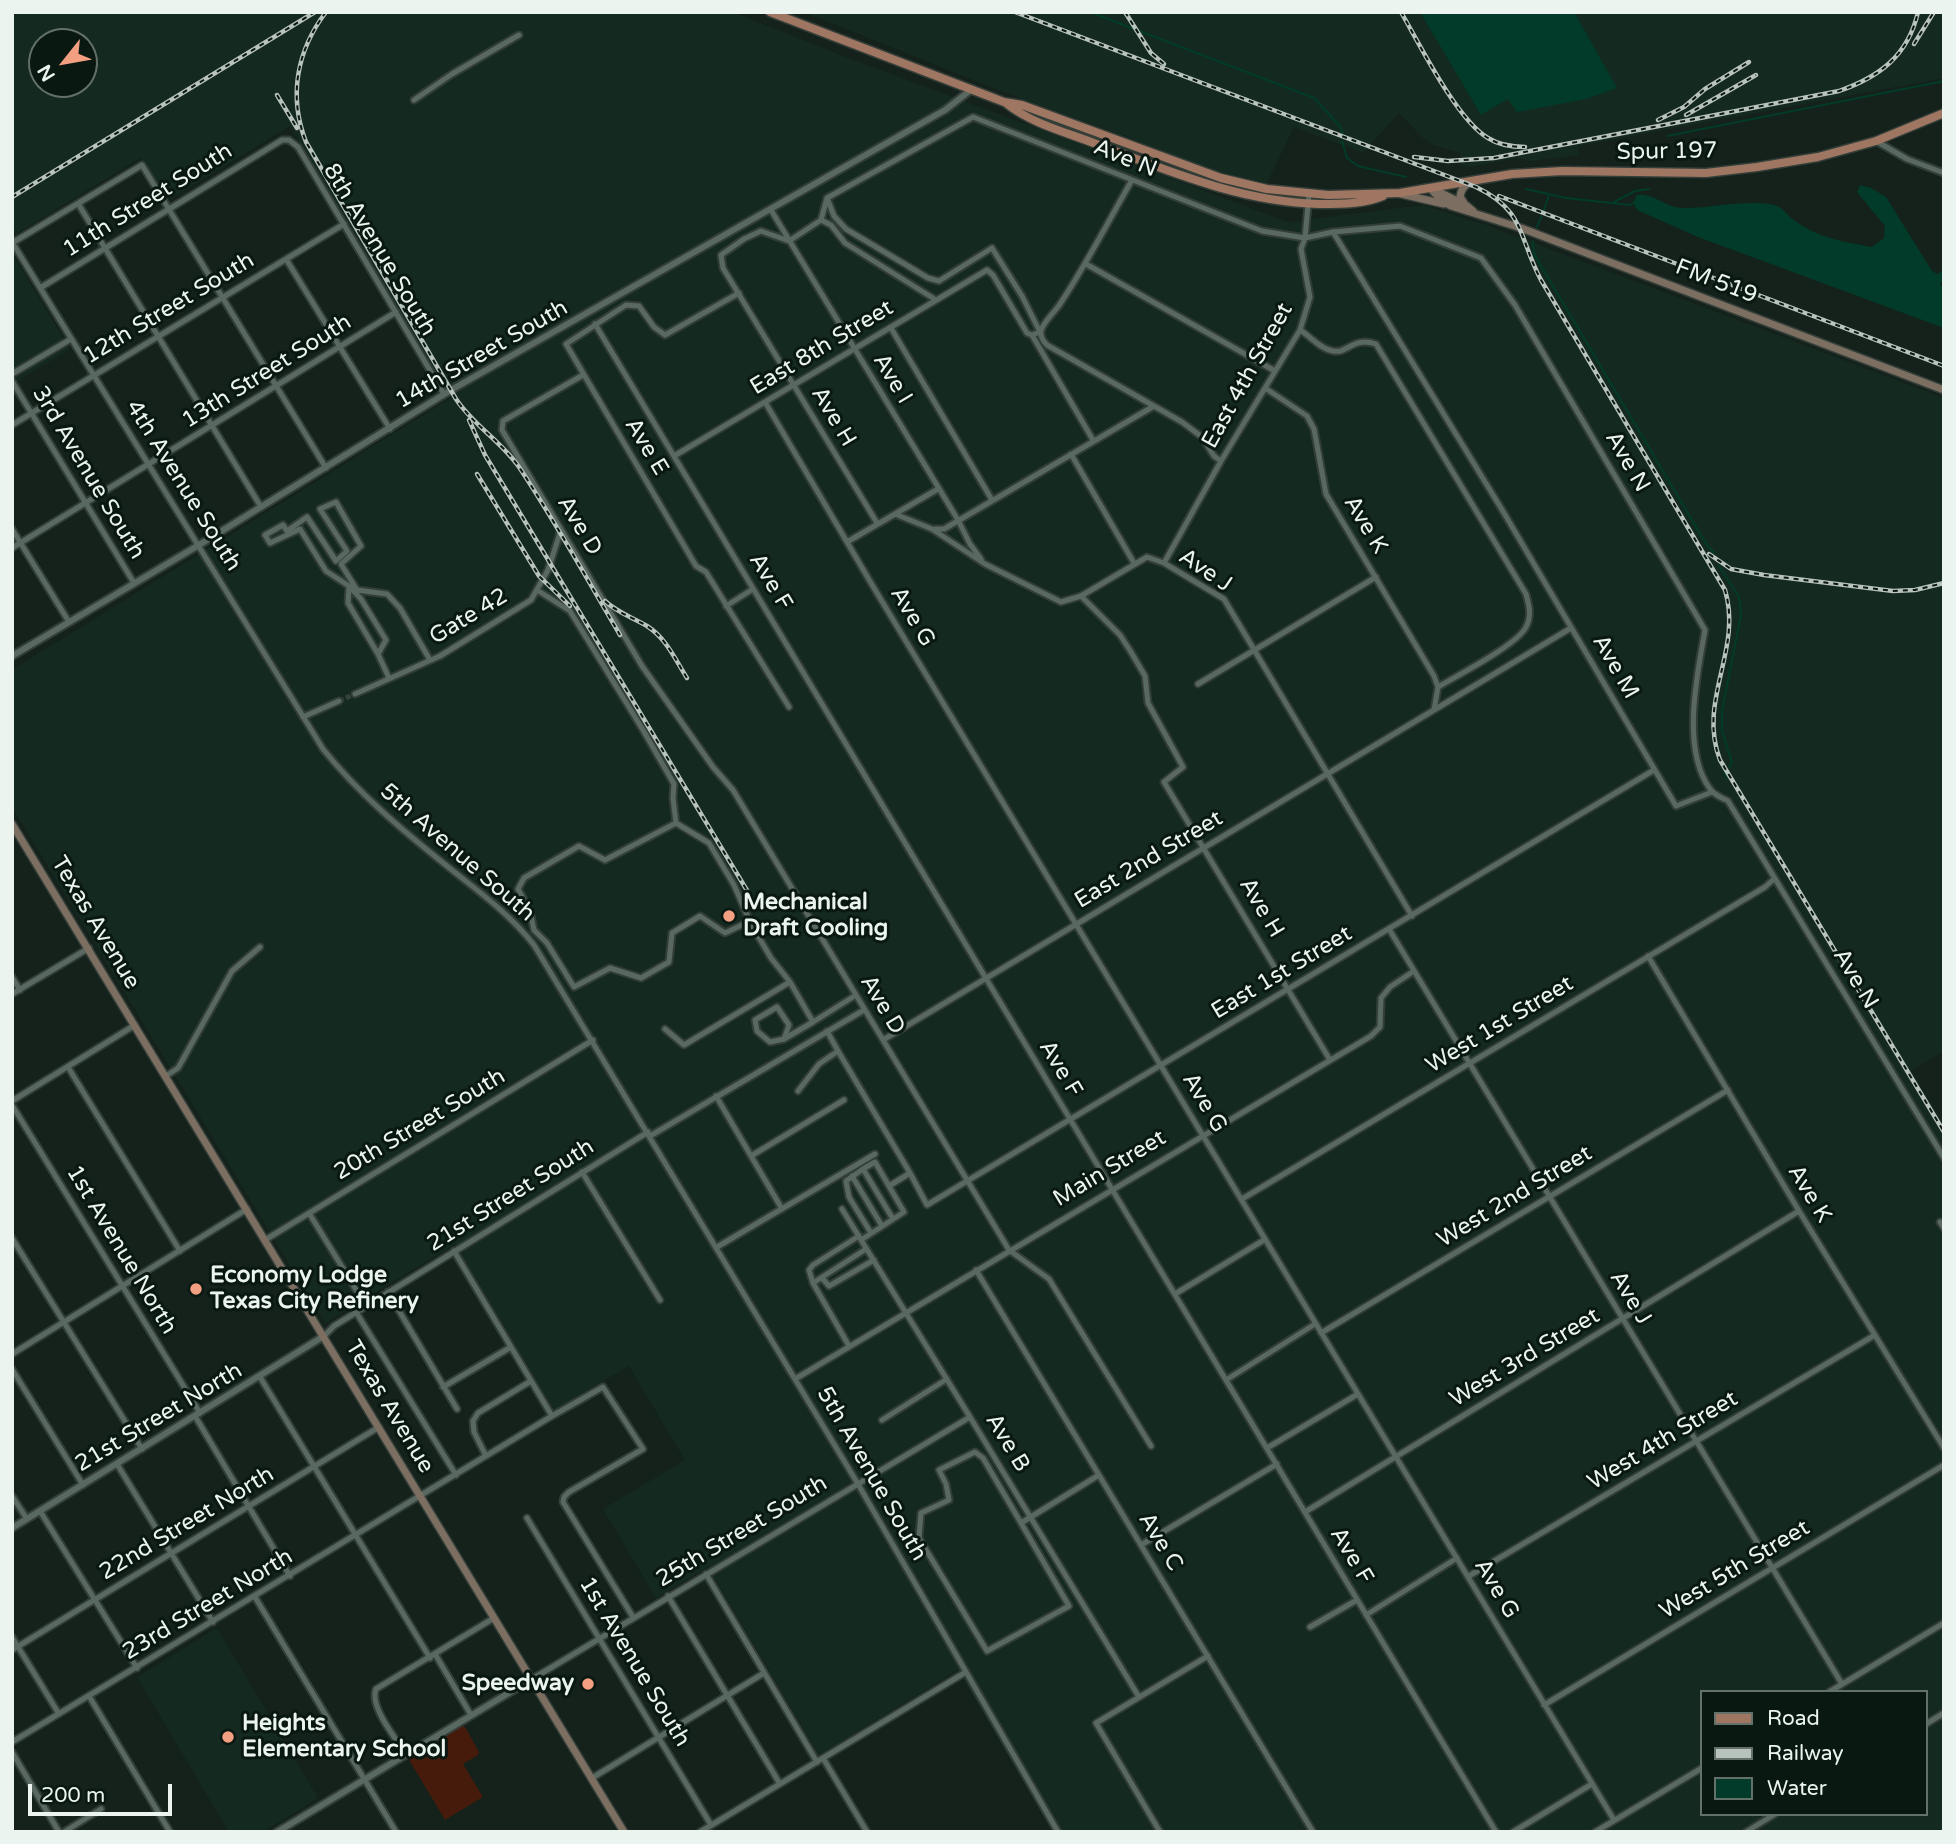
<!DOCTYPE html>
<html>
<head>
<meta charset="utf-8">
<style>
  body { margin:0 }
  #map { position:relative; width:1956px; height:1844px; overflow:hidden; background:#14221b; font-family:"Varela Round",sans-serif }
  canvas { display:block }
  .frame { position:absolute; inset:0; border:14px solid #ebf4ef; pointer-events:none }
  .legend { position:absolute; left:1700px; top:1690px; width:228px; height:126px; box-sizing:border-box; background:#0a1812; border:2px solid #64706a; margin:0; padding:9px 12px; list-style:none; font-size:21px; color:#ebf4ef }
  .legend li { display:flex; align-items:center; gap:14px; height:35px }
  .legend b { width:35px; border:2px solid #64706a }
  .north { position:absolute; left:28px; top:28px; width:70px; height:70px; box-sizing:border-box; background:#0a1812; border:2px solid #64706a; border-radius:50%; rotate:239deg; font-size:19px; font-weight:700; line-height:28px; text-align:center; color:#ebf4ef }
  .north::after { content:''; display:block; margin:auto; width:24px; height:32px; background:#f3a082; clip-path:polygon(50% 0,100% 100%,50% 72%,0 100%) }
  .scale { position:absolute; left:28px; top:1784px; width:144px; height:32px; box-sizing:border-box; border:4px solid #ebf4ef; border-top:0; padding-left:9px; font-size:21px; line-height:24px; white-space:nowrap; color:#ebf4ef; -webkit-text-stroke:5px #0a1812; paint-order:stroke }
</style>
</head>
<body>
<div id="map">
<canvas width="1956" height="1844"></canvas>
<div class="frame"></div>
<ul class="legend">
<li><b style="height:9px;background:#9f7661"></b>Road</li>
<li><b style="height:9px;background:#b9c3be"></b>Railway</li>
<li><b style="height:19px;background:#023b29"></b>Water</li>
</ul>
<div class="north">N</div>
<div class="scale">200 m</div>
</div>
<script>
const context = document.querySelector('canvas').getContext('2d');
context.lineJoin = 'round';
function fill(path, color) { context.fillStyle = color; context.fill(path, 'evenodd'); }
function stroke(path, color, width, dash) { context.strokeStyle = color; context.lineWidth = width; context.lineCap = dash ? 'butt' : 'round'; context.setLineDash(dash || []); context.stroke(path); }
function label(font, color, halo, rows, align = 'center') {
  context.font = font + ' "Varela Round",sans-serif'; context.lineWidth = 6; context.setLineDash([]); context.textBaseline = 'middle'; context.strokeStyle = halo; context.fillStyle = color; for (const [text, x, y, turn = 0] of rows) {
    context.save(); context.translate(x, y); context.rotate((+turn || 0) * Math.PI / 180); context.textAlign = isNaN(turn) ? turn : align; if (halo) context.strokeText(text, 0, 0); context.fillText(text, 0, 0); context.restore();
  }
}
const built = new Path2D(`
  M12 12H732L851 59 1288 222 1423 205 1486 225 1944 398V1051L1911 1071 1944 1125V1832H1053L958 1670 819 1755 708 1567 656 1598 603 1509 685 1460 629 1366 554 1410 455 1244 325 1323 12 807V670L451 398 290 126 167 201 140 158 16 234 12 228ZM42 42H84V84H42ZM1702 1692H1926V1814H1702Z
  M804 12H1420L1481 115 1508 99 1616 88 1574 12H1944V78L1578 146 1579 155 1531 161 1515 158 1470 167 1462 166 1460 153 1433 145 1423 138 1399 113 1363 153 1294 127 1267 183 1212 171 1131 138 1001 91Z
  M12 253 70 349 12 384Z
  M217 1628 318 1798 263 1832H229L137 1677Z`);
const green = new Path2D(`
  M461 1726 465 1727 479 1752 478 1755 463 1764 483 1797 445 1820 408 1758Z`);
const water = new Path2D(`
  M1420 12H1574L1617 88 1586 99 1517 112 1508 99 1481 115Z
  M1860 185 1871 188 1886 197 1932 271 1937 274 1944 270V280L1940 283 1944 290V328L1698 237 1637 210 1633 203 1637 195C1655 193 1663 207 1682 208 1706 209 1760 197 1779 207 1784 209 1787 215 1791 218 1818 238 1840 241 1872 247L1884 238 1885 226 1857 192Z`);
const stream = new Path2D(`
  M1090 12 1314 98 1339 125 1343 133
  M1667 136 1944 81
  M1342 141 1347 158 1358 166 1406 177
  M1526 189 1566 198 1630 205 1633 203
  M1614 202 1635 191 1649 189
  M1544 210 1549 195
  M1537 227 1541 217
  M1533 241 1534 254 1705 542 1714 553
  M1719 566 1739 597 1741 615 1722 711V731L1732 763 1729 767
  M1724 770 1727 778`);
const minorTunnel = new Path2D(`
  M339 701 355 694`);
const minor = new Path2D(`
  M414 100 452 74 519 35
  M1876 141 1907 159 1944 173
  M1132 180C1108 222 1086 265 1060 304 1055 312 1043 322 1041 331 1040 337 1043 341 1047 345L1182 422 1202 437 1214 456 1221 461
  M827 198 834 216 846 229 928 278 939 281 992 248 1022 296 1040 332 1032 335 1093 440
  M79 205 261 507
  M771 210 958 520 970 544 981 559
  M821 220 831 225 845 243 936 300
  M1333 232 1504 513 1676 806 1712 792
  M12 242 323 749C359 794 402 830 447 866 478 891 510 914 534 945L858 1484 1058 1832
  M12 243 142 165 326 468
  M286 259 390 429
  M1086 264 1275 371
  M40 288 282 140H289L298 147 444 394
  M739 293 665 335 654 327 639 306 626 305 566 344 696 566 706 572 789 707
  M595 324 1496 1832
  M891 328 992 500
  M12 374 71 339
  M583 375 503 421 502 430 642 666 713 767 733 790 1009 1250 1049 1279 1151 1446
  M12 381 134 583
  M1265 388 1307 416 1314 429 1326 494 1434 676 1438 687
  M765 402 871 583 1614 1820
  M12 425 344 224
  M1071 454 1134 563
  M674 456 987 270 993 275 1027 333 1032 335
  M895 514 938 489
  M877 523 723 268 721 255 744 239 761 231 789 241 821 220 827 198 973 117 1262 231 1305 238 1333 232 1400 226 1481 258 1515 305 1705 630C1697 675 1681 749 1710 789 1714 795 1722 798 1728 801L1944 1158
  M12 529 69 622
  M935 529H944L1154 406
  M847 542 895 514 932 529 985 564 1061 602 1081 596 1147 557 1164 563 1224 599 1412 916
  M12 548 396 312
  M1164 563 1221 461 1300 330 1310 297 1301 249 1305 238 1309 194
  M349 586 348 603 378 654
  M537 590 570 611 643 730 674 784 673 798 676 823
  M1081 596 1120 635 1131 652 1145 676 1148 703 1183 767 1164 782 1330 1060
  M726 606 753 589
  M389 678 378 654 386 640 361 599 349 586 326 571 300 529 270 543 265 535 283 525 287 531 307 517 336 561 347 551 320 509 336 502 361 546 341 564 357 590 387 594 400 608 430 660
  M1198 684 1376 577
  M355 694 440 656 531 600 548 570 561 530
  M1434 710 1571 628
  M303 717 339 701
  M751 924 734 885 709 843 676 823 605 860 579 846 524 878 518 889 530 911 534 930 547 943 574 987 610 968 641 978 669 962 672 933 700 916 725 933 744 924H751L771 958 790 982
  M1389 929 1842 1684
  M1648 956 1799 1211 1944 1448
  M12 977 20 990
  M12 994 89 948
  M665 1029 684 1045 790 982 813 1022 856 995
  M827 1031 838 1051
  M784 1039 789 1025 777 1007 755 1020 757 1031 770 1042 784 1039 813 1022
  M883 1040 1434 710 1438 687C1458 675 1517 645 1526 627 1532 616 1529 605 1526 594L1376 344C1353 336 1348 354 1333 351 1320 349 1310 336 1300 330
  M68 1067 180 1251
  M166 1076 178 1068 182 1061 232 971 260 947
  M798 1091 819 1064 838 1051 910 1173
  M716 1096 782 1209
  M12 1101 135 1025
  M12 1105 200 1413
  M650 1136 864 1010
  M751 1156 844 1100
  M863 1169 846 1181 849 1197 871 1233
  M582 1172 660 1300
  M852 1176 882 1226
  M889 1186 910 1173 927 1205 1654 770
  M1242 1199 1765 887 1774 879
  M842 1209 970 1417 1139 1697
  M309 1213 366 1306
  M1940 1222 1944 1228
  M12 1238 142 1449
  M265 1240 593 1040
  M861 1240 904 1212 875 1162 863 1169 893 1219
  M717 1247 875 1154
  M454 1251 552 1416
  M976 1270 1313 1832
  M822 1278 829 1286 874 1260
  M813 1283 809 1270 813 1265 859 1236
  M388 1292 457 1409
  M1175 1294 1264 1240
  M356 1312 456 1475
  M1321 1333 1728 1090
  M324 1336 334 1326 648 1132
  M849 1346 813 1283 866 1249
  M12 1354 247 1209
  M12 1369 83 1485
  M260 1377 430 1658
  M795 1379 1371 1036 1380 1027 1381 998 1390 987 1414 971
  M1226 1380 1315 1324
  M443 1387 511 1347
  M195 1416 290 1576
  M882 1420 947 1379
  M1267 1448 1358 1394
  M486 1456 474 1432 473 1421 478 1413 531 1381
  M117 1464 213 1622
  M12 1496 27 1519
  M40 1511 137 1668
  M1305 1512 1799 1211
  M527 1518 711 1825
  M1021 1523 983 1458 975 1452 939 1470 946 1484 949 1500 921 1513 919 1538 987 1651 1069 1606 1021 1523 1099 1475
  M1141 1545 1277 1464
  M706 1574 817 1762
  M1469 1576 1875 1335
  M668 1596 780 1784
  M255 1597 396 1832
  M1366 1615 1457 1558
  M1310 1627 1357 1600
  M12 1637 59 1714
  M12 1650 379 1427
  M435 1654 471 1715
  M532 1679 970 1417
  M1829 1692 1944 1623
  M89 1696 170 1832
  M1544 1705 1944 1465
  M1926 1724 1944 1713
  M12 1742 552 1416 603 1387 643 1449 569 1492 564 1497 563 1502 633 1617
  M12 1752 59 1832
  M406 1754C396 1739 369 1706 376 1689L494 1618
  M823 1758 867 1832
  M592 1778 764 1673
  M64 1832 101 1809
  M700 1832 966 1672
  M1160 1832 1096 1723 1208 1656
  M1513 1832 1592 1784
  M1595 1832 1702 1768
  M1746 1832 1775 1814`);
const tertiary = new Path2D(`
  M12 656 199 545 451 390 945 110 972 89
  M12 1528 324 1336
  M277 1832 532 1679`);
const secondary = new Path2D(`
  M1430 188 1439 198 1451 206 1521 228 1944 390
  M1431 188 1467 206 1473 211
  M1401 194 1444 204
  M1464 203 1460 197C1461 189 1464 186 1471 182
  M12 824 624 1832`);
const primary = new Path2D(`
  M770 12 1004 102 1022 105 1221 178 1267 189 1328 195 1400 193 1512 174 1562 171 1706 173 1757 167 1818 157 1876 141 1944 113
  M1007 104C1032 124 1069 133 1099 145 1171 172 1242 202 1320 204 1342 204 1364 204 1383 196`);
const rail = new Path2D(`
  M326 12C297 50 288 96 306 142L456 399C473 425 501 441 519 467 555 521 587 579 620 635
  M1015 12 1476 187C1526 211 1518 237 1541 280L1725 590C1743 650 1697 700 1720 760L1944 1132
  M1125 12 1151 53 1164 64
  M1401 12C1420 45 1457 120 1488 138 1499 145 1512 147 1525 147
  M1914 44 1934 12
  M277 95 297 128
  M1686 115 1756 75
  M1658 120 1684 107 1705 89 1749 62
  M1414 157 1448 161 1494 158 1839 91C1879 77 1908 56 1918 12
  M1499 196 1944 366
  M12 197 315 12
  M469 420 485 455 757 907
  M477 474 539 576 570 606
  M1709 554 1731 569 1764 575 1893 591 1915 590 1944 583
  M605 601C618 613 632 617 647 626 666 638 675 659 687 678`);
const markers = [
  [729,916,7,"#f3a082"],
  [196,1289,7,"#f3a082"],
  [588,1684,7,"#f3a082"],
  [228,1737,7,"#f3a082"]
];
const streetNames = [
  ["Spur 197",1667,152,-1],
  ["Ave N",1125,159,22],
  ["11th Street South",148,201,-32],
  ["8th Avenue South",379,250,59],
  ["FM 519",1716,282,21],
  ["12th Street South",169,309,-31],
  ["East 8th Street",822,348,-31],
  ["14th Street South",482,355,-30],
  ["13th Street South",267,372,-32],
  ["East 4th Street",1248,376,-61],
  ["Ave I",892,379,59],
  ["Ave H",833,417,59],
  ["Ave E",646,447,59],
  ["Ave N",1627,462,60],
  ["3rd Avenue South",88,473,59],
  ["4th Avenue South",183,486,58],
  ["Ave K",1365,525,59],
  ["Ave D",579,526,59],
  ["Ave J",1205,571,34],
  ["Ave F",770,582,59],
  ["Gate 42",469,617,-31],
  ["Ave G",912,617,59],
  ["Ave M",1615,667,60],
  ["5th Avenue South",457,853,41],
  ["East 2nd Street",1149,860,-31],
  ["Ave H",1261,908,59],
  ["Texas Avenue",95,923,59],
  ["East 1st Street",1282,973,-31],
  ["Ave N",1855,979,59],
  ["Ave D",882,1005,59],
  ["West 1st Street",1500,1025,-31],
  ["Ave F",1060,1069,59],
  ["Ave G",1204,1103,59],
  ["20th Street South",420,1125,-31],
  ["Main Street",1110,1169,-31],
  ["Ave K",1809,1194,59],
  ["21st Street South",511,1196,-32],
  ["West 2nd Street",1515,1197,-31],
  ["1st Avenue North",121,1250,59],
  ["Ave J",1630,1298,59],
  ["West 3rd Street",1525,1358,-31],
  ["Texas Avenue",389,1407,59],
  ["21st Street North",159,1418,-31],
  ["West 4th Street",1663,1441,-31],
  ["Ave B",1007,1443,59],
  ["5th Avenue South",871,1474,60],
  ["22nd Street North",187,1524,-31],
  ["25th Street South",742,1532,-31],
  ["Ave C",1160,1542,59],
  ["Ave F",1351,1556,59],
  ["West 5th Street",1735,1570,-31],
  ["Ave G",1496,1589,59],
  ["23rd Street North",208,1605,-31],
  ["1st Avenue South",634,1662,59]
];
const poiNames = [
  ["Mechanical",743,903],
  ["Draft Cooling",743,929],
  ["Economy Lodge",210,1276],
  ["Texas City Refinery",210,1302],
  ["Speedway",574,1684,"right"],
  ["Heights",242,1724],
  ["Elementary School",242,1750]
];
fill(built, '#142a20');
fill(green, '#461b0b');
fill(water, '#023b29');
stroke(stream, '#023b29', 2);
stroke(minorTunnel, '#34423b', 5, [5, 2.5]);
stroke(minor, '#343e39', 9);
stroke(tertiary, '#343e39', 10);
stroke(secondary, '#343e39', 10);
stroke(primary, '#343e39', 11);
stroke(minor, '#596961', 5);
stroke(tertiary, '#596961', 6);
stroke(secondary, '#7c6f61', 7);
stroke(primary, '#9f7661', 8);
stroke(rail, '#b9c3be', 4.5);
stroke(rail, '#0a1812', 2, [5]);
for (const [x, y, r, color] of markers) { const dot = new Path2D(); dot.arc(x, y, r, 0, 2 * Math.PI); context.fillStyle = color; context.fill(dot); stroke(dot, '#0a1812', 2.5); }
label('23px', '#ebf4ef', '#0a1812', streetNames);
label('bold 23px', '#ebf4ef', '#0a1812', poiNames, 'left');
</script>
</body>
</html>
